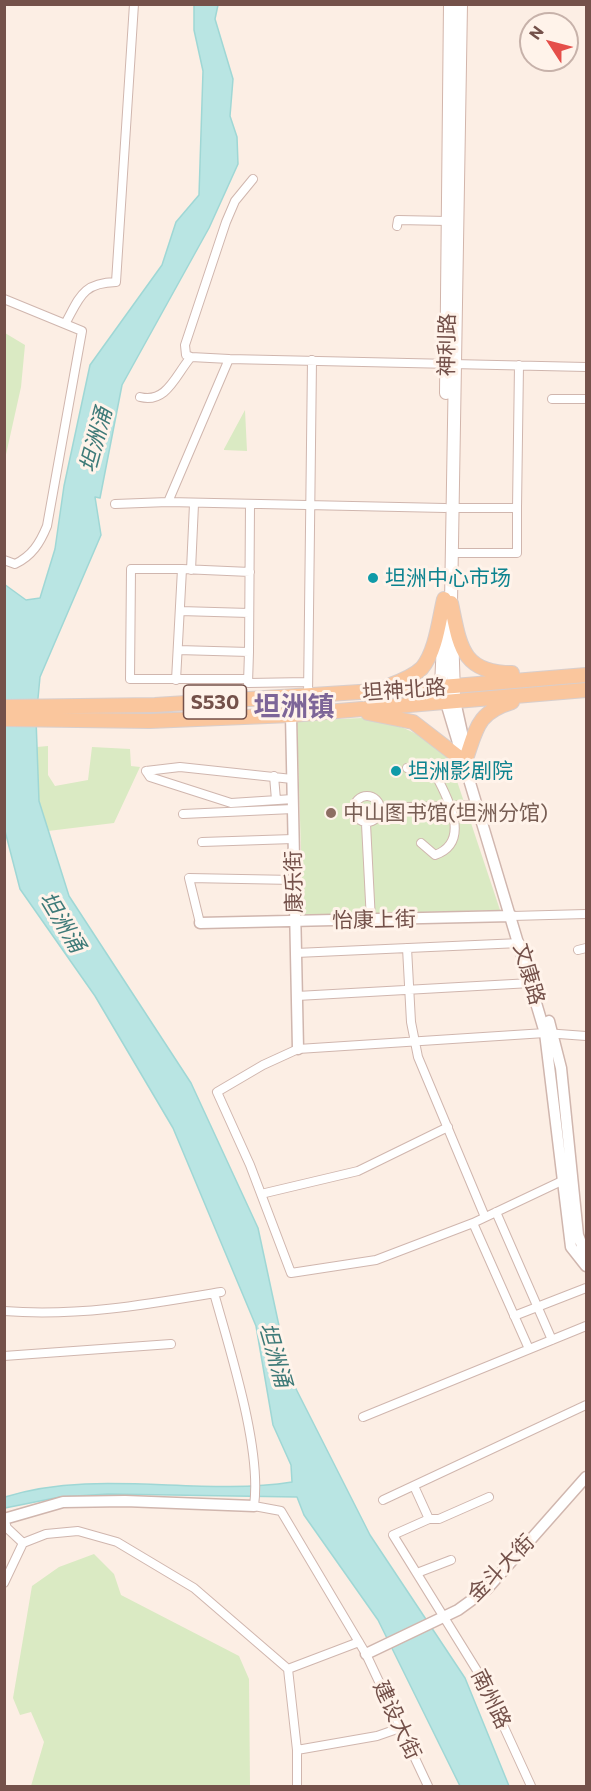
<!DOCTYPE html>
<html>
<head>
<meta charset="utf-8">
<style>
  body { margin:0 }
  #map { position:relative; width:591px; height:1791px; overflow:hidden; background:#fceee4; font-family:Commissioner,sans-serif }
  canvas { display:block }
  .frame { position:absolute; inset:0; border:6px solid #74514a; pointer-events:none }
  .north { position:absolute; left:519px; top:12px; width:60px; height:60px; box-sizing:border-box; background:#fff3ea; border:2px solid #c7b2aa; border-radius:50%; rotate:306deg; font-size:16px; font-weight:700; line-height:24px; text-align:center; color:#74514a }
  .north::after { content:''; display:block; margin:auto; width:21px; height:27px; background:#e54f4a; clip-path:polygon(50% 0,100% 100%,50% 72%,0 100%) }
</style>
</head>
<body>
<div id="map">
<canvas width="591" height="1791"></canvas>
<div class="frame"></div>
<div class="north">N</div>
</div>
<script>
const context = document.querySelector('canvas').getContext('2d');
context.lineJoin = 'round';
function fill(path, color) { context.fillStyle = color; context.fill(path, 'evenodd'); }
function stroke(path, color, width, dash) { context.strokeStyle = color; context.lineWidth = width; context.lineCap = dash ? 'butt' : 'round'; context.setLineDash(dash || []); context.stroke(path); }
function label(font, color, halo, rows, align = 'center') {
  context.font = font + ' Commissioner,"Noto Sans SC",sans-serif'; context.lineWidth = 6; context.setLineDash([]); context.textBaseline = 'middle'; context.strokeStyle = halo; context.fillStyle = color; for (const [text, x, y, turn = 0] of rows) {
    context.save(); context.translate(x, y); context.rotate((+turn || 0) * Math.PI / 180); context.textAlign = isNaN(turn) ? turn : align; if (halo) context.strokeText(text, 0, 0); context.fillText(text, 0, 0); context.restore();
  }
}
const green = new Path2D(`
  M5 333 25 345 21 387 5 459Z
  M245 410 247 451 224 450V449Z
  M362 718C401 725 421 731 450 760L500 910 303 915 297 721Z
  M48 746V775L55 786 88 780 92 747 130 749 131 766 140 767 114 823 48 831 39 801 37 747Z
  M94 1554 114 1574 121 1595 239 1656 249 1679 250 1786H31L44 1742 31 1712 20 1715 13 1698 32 1586 59 1567Z`);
const water = new Path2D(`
  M194 5H218L215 19 233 79 230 116 237 137 238 164 209 228 122 385 100 498 95 497 101 535 40 677 36 719 39 801 69 896 191 1083 258 1228 290 1377 370 1535 465 1678 509 1786H460L378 1620 304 1515 297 1497 108 1494 60 1497 5 1508V1497C97 1468 198 1497 292 1482L291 1465 273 1425 256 1326 173 1128 95 996 20 889 5 831 4 584 26 600 40 598 55 549 64 486 90 365 162 265 176 222 199 195 203 71 194 30Z`);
const minor = new Path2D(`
  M397 226 398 220 448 221
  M4 299 82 331 47 526C40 543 32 556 15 564L4 560
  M65 324C80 297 82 283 116 282L134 4
  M191 357 186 355 185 345 226 222 235 201 253 179
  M140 397C167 404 176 374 191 357L229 359
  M552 399H586
  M168 502 229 359 586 367
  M115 504 168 502 445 508
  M517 508 519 365
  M452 553H517V508H453
  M182 569H131L130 679H248
  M191 570 194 504
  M180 611 249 613
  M178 650 249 652 248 683 308 682
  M249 652 250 505
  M176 680 182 569 250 572
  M308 696 312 360
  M407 768 431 766C444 791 475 841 435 855L421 843
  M146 771 150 777 231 803 293 799
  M146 771 180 767 292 779
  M274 776 276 800
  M354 809a13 13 0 1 1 26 0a13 13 0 1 1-26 0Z
  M382 808 477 805
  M183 814 293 809
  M366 824 371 921
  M202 842 293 839
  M512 916 586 914
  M200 923 189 878 294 880
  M407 948 411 1022 418 1057 485 1217
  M578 950 586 948
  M296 953 520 943
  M297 996 531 983
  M566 1179 473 1223 376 1260 291 1273 250 1165 217 1092 263 1065 298 1049 545 1033 586 1036
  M261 1194 358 1171 448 1127
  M496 1212 552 1340
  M473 1223 529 1349
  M214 1293C230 1351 262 1449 254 1506L281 1511 366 1654 428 1786
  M4 1311C78 1317 150 1304 221 1292
  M514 1316 586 1288
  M4 1356 171 1344
  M363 1417 586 1326
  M414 1486 429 1519H439L489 1497
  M383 1500 586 1405
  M4 1519 7 1528 23 1543
  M429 1519 393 1535 481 1677 531 1786
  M417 1573 451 1560
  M4 1583 23 1543 46 1534 78 1531 117 1542 194 1588 288 1669 297 1750V1786
  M288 1669 359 1642
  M297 1750 377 1736 400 1728`);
const tertiary = new Path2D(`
  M441 686 545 1033 571 1247 586 1266
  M455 701 466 751
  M291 715 298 1049
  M200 923 512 916
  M549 1021 561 1068 578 1235 586 1256
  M4 1519 63 1502 125 1501 254 1506
  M366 1654 458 1610 487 1589 586 1477`);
const secondary = new Path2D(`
  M446 393 450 4
  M441 686 444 621
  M454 693 451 603 461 4`);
const primary = new Path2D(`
  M451 603C460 645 461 673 512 673
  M388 686C399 682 413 677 422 668 436 651 439 620 444 599
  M4 707 155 705 454 686 586 675
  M368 713 413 722 461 759
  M4 719 150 721 291 715 586 690
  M467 756C477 726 479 712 512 702`);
const markers = [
  [373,578,6,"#0f9aa8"],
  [396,771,6,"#0f9aa8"],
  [331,813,6,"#8d6e63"]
];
const shields = [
  [215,702,63]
];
const shieldNames = [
  ["S530",215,702]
];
const streetNames = [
  ["神利路",447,345,-89],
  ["坦神北路",404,690,-4],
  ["康乐街",294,882,-91],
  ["怡康上街",374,920,-1],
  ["文康路",529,974,74],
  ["金斗大街",501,1568,-45],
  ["南州路",491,1699,64],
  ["建设大街",397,1720,65]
];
const cultureNames = [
  ["坦洲中心市场",385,578],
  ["坦洲影剧院",408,771]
];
const educationNames = [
  ["中山图书馆(坦洲分馆)",343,813]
];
const waterNames = [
  ["坦洲涌",96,440,-75],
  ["坦洲涌",62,922,59],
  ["坦洲涌",275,1355,74]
];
const districtNames = [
  ["坦洲镇",294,707]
];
fill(green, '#daeac3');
fill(water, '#b9e5e3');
stroke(water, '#9fd7d5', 1.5);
stroke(minor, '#d0b6ae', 10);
stroke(tertiary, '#d0b6ae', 13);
stroke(secondary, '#d2b5ab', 14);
stroke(primary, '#d8cecc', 16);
stroke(minor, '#fff', 8);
stroke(tertiary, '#fff', 10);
stroke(secondary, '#fff', 12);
stroke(primary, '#fac69d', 14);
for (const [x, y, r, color] of markers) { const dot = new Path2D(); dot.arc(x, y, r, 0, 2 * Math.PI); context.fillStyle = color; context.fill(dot); stroke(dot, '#fff3ea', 2); }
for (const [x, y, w] of shields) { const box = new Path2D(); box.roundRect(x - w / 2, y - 17, w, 34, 4.5); context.fillStyle = '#fff3ea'; context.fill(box); stroke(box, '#74514a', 1.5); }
label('bold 20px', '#74514a', null, shieldNames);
label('21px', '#74514a', '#fff3ea', streetNames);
label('21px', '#0d838f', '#fff3ea', cultureNames, 'left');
label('21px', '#785e54', '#fff3ea', educationNames, 'left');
label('italic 22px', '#3e7a78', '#fff3ea', waterNames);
label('bold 27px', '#7d6598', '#fff3ea', districtNames);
</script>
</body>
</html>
